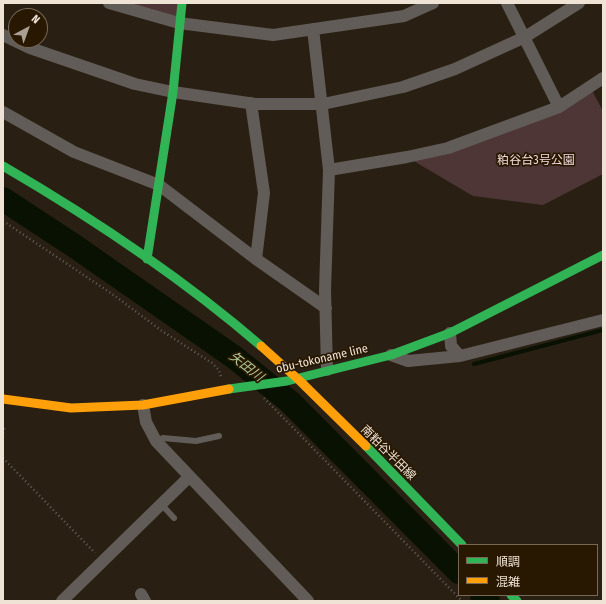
<!DOCTYPE html>
<html>
<head>
<meta charset="utf-8">
<style>
  body { margin:0 }
  #map { position:relative; width:606px; height:604px; overflow:hidden; background:#292013; font-family:"Fira Sans Condensed","Noto Sans JP",sans-serif }
  canvas { display:block }
  .frame { position:absolute; inset:0; border:4px solid #efe3d6; pointer-events:none }
  .legend { position:absolute; left:458px; top:544px; width:140px; height:52px; box-sizing:border-box; background:#281802; border:1px solid #786957; margin:0; padding:5px 7px; list-style:none; font-size:12px; color:#efe3d6 }
  .legend li { display:flex; align-items:center; gap:8px; height:20px }
  .legend b { width:20px; border:1px solid #786957 }
  .north { position:absolute; left:8px; top:8px; width:40px; height:40px; box-sizing:border-box; background:#281802; border:1px solid #786957; border-radius:50%; rotate:41deg; font-size:11px; font-weight:700; line-height:16px; text-align:center; color:#efe3d6 }
  .north::after { content:''; display:block; margin:auto; width:14px; height:18px; background:#aa9f92; clip-path:polygon(50% 0,100% 100%,50% 72%,0 100%) }
</style>
</head>
<body>
<div id="map">
<canvas width="606" height="604"></canvas>
<div class="frame"></div>
<ul class="legend">
<li><b style="height:5px;background:#30b455"></b>順調</li>
<li><b style="height:5px;background:#ff9f0a"></b>混雑</li>
</ul>
<div class="north">N</div>
</div>
<script>
const context = document.querySelector('canvas').getContext('2d');
context.lineJoin = 'round';
function fill(path, color) { context.fillStyle = color; context.fill(path, 'evenodd'); }
function stroke(path, color, width, dash) { context.strokeStyle = color; context.lineWidth = width; context.lineCap = dash ? 'butt' : 'round'; context.setLineDash(dash || []); context.stroke(path); }
function label(font, color, halo, rows, align = 'center') {
  context.font = font + ' "Fira Sans Condensed","Noto Sans JP",sans-serif'; context.lineWidth = 3.5; context.setLineDash([]); context.textBaseline = 'middle'; context.strokeStyle = halo; context.fillStyle = color; for (const [text, x, y, turn = 0] of rows) {
    context.save(); context.translate(x, y); context.rotate((+turn || 0) * Math.PI / 180); context.textAlign = isNaN(turn) ? turn : align; if (halo) context.strokeText(text, 0, 0); context.fillText(text, 0, 0); context.restore();
  }
}
const green = new Path2D(`
  M109 3H182L179 23Z
  M590 87 603 111V174L543 205 473 196 407 157 559 107Z`);
const stream = new Path2D(`
  M474 364 603 330`);
const river = new Path2D(`
  M3 199 73 245 234 357 290 402 459 572
  M482 595 488 601`);
const path = new Path2D(`
  M3 221 115 296 162 331 212 363 219 370 221 377
  M264 398 462 601
  M3 433 5 427
  M3 458 95 553`);
const lane = new Path2D(`
  M156 441 163 438 196 441 219 436
  M162 505 174 518`);
const street = new Path2D(`
  M109 3 179 23 273 35 404 16 433 3
  M507 3 559 107
  M313 29 329 170 325 290 327 370
  M3 35 30 48 135 84 173 92 255 104H323L403 87 455 69 525 37 579 3
  M251 103 264 193 256 259 326 308
  M3 112 74 152 159 185 256 259
  M329 170 407 157 448 148 559 107 603 78
  M450 333 451 346 460 356
  M391 355 408 361 460 356 603 320
  M143 405 146 422 156 441 308 601
  M141 594 145 601
  M62 601 189 477`);
const fast = new Path2D(`
  M3 166C94 219 181 277 261 346
  M147 259 173 92 182 3
  M229 389 287 381 391 355 450 333 603 255
  M366 446 462 545
  M511 595 517 601`);
const slow = new Path2D(`
  M261 346 300 381 366 446
  M3 399 71 408 143 405 229 389`);
const parkNames = [
  ["粕谷台3号公園",536,161]
];
const streetNames = [
  ["obu-tokoname line",322,359,-13],
  ["南粕谷半田線",388,453,45]
];
const waterNames = [
  ["矢田川",246,367,38]
];
fill(green, '#4f3636');
stroke(stream, '#091202', 4);
stroke(river, '#091202', 24);
stroke(path, '#645f5a', 2.5, [1, 3]);
stroke(lane, '#615c58', 6);
stroke(street, '#615c58', 12);
stroke(fast, '#30b455', 9);
stroke(slow, '#ff9f0a', 9);
label('12px', '#f7dbdd', '#281802', parkNames);
label('12px', '#efe3d6', '#281802', streetNames);
label('italic 13px', '#aecc98', '#281802', waterNames);
</script>
</body>
</html>
